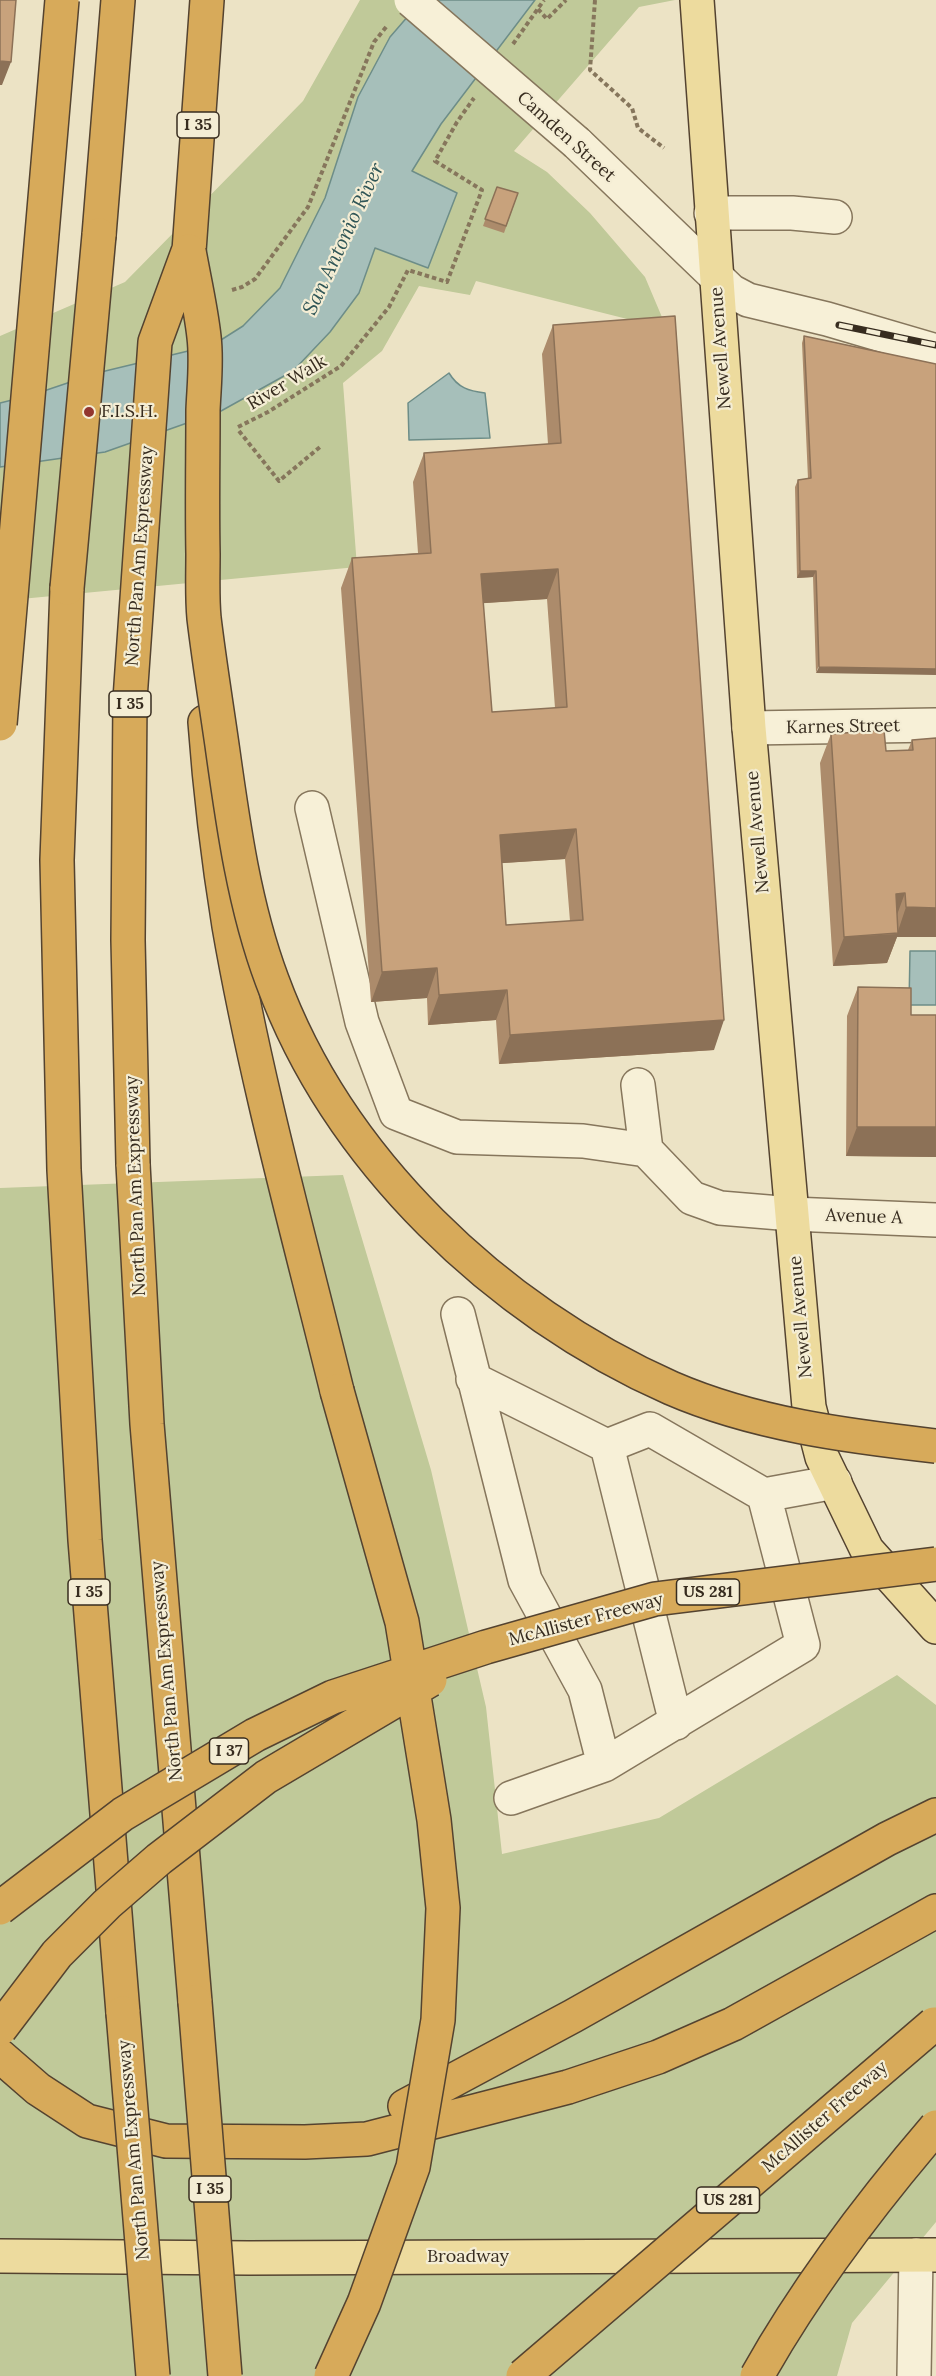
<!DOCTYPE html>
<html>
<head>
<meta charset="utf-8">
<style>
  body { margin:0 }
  canvas { display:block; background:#ece3c5 }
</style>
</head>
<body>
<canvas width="936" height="2376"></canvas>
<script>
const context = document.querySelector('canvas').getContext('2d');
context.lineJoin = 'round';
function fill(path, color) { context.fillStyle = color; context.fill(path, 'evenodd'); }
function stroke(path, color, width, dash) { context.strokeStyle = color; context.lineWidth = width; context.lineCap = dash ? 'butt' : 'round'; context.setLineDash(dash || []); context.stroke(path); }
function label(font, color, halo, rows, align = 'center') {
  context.font = font + ' Lora,serif'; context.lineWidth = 4.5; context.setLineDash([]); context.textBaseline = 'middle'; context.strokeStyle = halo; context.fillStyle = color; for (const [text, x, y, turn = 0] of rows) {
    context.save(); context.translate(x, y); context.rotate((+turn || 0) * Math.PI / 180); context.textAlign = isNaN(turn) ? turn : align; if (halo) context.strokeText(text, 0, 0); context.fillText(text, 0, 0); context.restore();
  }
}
const green = new Path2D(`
  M360 0H675L639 7 514 151 547 172 590 213 645 277 667 329 476 281 470 295 419 286 382 351 343 383 357 567 0 601V336L125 282 303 101Z
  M343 1175 431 1470 486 1707 502 1854 659 1818 897 1675 936 1705V2222L852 2323 837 2376H0V1188Z`);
const water = new Path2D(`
  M422 0H535L441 124 412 171 457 193 428 268 375 248 359 293 330 332 293 371 221 411 105 452 0 467V403L32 395 97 373 213 345 243 326 280 288 325 198 358 97 390 37Z
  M449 373C458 388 469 391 485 393L490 438 409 440 408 403Z
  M910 951H936V1005H909Z`);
const path = new Path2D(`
  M595 0 590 70 632 108 638 128 664 148
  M538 9 547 19 566 0
  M513 44 544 0
  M232 290 242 287 255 279 308 207 374 42 387 26
  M238 427 268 412 341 366 389 307 408 270 447 282 482 190 435 161 457 122 474 98
  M239 431 279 481 320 447`);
const minor = new Path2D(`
  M577 143 731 291 748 300 827 319 936 351
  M711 213H792L835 217
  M749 728 936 725
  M312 808 362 1022 396 1113 457 1137 583 1141 646 1150 692 1198 720 1208 792 1214 936 1220
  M638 1085 646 1150
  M458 1314 525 1580 585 1690 604 1765
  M473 1379 607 1446 650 1429 764 1495 835 1482
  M607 1446 676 1723
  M511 1798 604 1765 803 1645 764 1495
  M914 2376 916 2255`);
const major = new Path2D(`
  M697 0 749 728 809 1407 822 1457 867 1550 936 1627
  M0 2256 249 2258 936 2255`);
const highway = new Path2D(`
  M99 235 118 0
  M189 251 207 0
  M67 588 57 860 64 1170 85 1540 123 2013
  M205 722C210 790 218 858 229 926 256 1082 299 1236 337 1391
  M133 1164 147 1424 195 2002
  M0 2056 38 2089 87 2121 166 2141 305 2142 367 2139 568 2087 658 2057 733 2024 936 1911
  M405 2106 573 2016 887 1839 936 1815`);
const rail = new Path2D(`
  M839 325 936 345`);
const minorBridge = new Path2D(`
  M411 0 577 143`);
const highwayBridge = new Path2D(`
  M189 251C194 279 201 309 204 337 207 361 204 386 203 410 203 458 202 506 203 554 203 575 202 597 204 618 209 660 216 703 222 745 233 824 244 905 272 980 338 1160 497 1311 671 1388 754 1424 847 1436 936 1446
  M67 588 99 235
  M0 724 62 0
  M133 1164 128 940 130 699 155 342 188 252
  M0 1908 123 1814 255 1735 333 1697 486 1647 655 1599 936 1564
  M195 2002 225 2376
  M123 2013 153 2376
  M0 2029 57 1954 107 1904 159 1859 266 1777 430 1680
  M331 2376 364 2303 413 2167 438 2020 443 1908 434 1820 402 1622 337 1391
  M523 2376 934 2024
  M757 2376C807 2287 870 2204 936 2127`);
const wall = new Path2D(`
  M497 187 518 193 504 233 483 226Z
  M553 325 714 1050 499 1064 496 1020 428 1025 427 998 371 1002 341 588 352 558 418 553 413 482 424 453 548 444 542 354ZM547 599 555 708 492 712 483 603ZM565 859 570 921 506 925 502 863Z
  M804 336 936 364 816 673 813 577 797 578 795 487 798 480 808 479 802 343Z
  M831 734 886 751 908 750 912 740 936 738V937H897L887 963 833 966 820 763Z
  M858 987 911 1015H936V1157L846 1156 847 1016Z`);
const shadedWall = new Path2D(`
  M0 61 11 62 2 85H0Z
  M558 569 547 599 471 604 481 574Z
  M800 571H816L813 577 797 578Z
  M819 667 936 669V675L816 673Z
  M576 829 565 859 489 864 500 835Z
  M905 893 894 923 896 894Z
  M906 907 936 908V937H897L887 963 833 966 844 937 897 934Z
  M437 968 427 998 371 1002 382 972Z
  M507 990 496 1020 428 1025 439 995Z
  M724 1020 714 1050 499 1064 510 1035Z
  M857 1127H936V1157L846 1156Z`);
const building = new Path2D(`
  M0 0H16L11 62 0 61Z
  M497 187 518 193 506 226 485 219Z
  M675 316 724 1020 510 1035 507 990 439 995 437 968 382 972 352 558 431 553 424 453 561 443 553 325ZM558 569 567 707 492 712 481 574ZM576 829 583 920 506 925 500 835Z
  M804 336 936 364V669L819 667 816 571H800L798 480 811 478Z
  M884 730 886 751 913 750 912 740 936 738V908L906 907 905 893 896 894 898 933 844 937 831 734Z
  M858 987 911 988V1015H936V1127H857Z`);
const markers = [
  [89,412,6,"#92362f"]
];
const shields = [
  [198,125,42],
  [130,704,42],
  [89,1592,42],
  [708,1592,63],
  [229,1751,39],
  [210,2189,42],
  [728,2200,63]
];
const shieldNames = [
  ["I 35",198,125],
  ["I 35",130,704],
  ["I 35",89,1592],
  ["US 281",708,1592],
  ["I 37",229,1751],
  ["I 35",210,2189],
  ["US 281",728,2200]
];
const streetNames = [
  ["Camden Street",566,137,42],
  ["Newell Avenue",721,348,-94],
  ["River Walk",287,383,-31],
  ["North Pan Am Expressway",140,556,-86],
  ["Karnes Street",843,727,-1],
  ["Newell Avenue",758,832,-95],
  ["North Pan Am Expressway",136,1186,-92],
  ["Avenue A",864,1217,2],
  ["Newell Avenue",801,1317,-95],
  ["McAllister Freeway",586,1620,-15],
  ["North Pan Am Expressway",167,1671,-95],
  ["McAllister Freeway",825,2117,-41],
  ["North Pan Am Expressway",134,2150,-95],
  ["Broadway",468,2257]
];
const poiNames = [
  ["F.I.S.H.",101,412]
];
const waterNames = [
  ["San Antonio River",344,239,-65]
];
fill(green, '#c0c999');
fill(water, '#a6bfba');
stroke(water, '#6d8d88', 1.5);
stroke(minor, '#86765c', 36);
stroke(major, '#544330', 36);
stroke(highway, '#544330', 36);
stroke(path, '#86765c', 4, [4.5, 3]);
stroke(minor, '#f7f0d7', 33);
stroke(major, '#eddb9e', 33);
stroke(highway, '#d7aa5a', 33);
stroke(rail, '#372c1f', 7);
stroke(rail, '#f4edd4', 4.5, [14]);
stroke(minorBridge, '#86765c', 36, []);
stroke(highwayBridge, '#544330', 36, []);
stroke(minorBridge, '#f7f0d7', 33);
stroke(highwayBridge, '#d7aa5a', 33);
fill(wall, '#ac8b6b');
fill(shadedWall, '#8c7157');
fill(building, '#c8a27c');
stroke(building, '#8c7157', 1.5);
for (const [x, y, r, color] of markers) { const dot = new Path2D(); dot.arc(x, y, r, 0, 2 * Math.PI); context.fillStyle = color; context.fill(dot); stroke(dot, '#f4edd4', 2); }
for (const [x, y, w] of shields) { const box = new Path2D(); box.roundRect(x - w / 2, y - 13, w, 26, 4.5); context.fillStyle = '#f4edd4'; context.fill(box); stroke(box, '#372c1f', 1.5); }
label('bold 16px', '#372c1f', null, shieldNames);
label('18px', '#372c1f', '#f4edd4', streetNames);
label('18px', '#372c1f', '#f4edd4', poiNames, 'left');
label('italic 20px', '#2f5556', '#f4edd4', waterNames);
</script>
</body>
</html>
